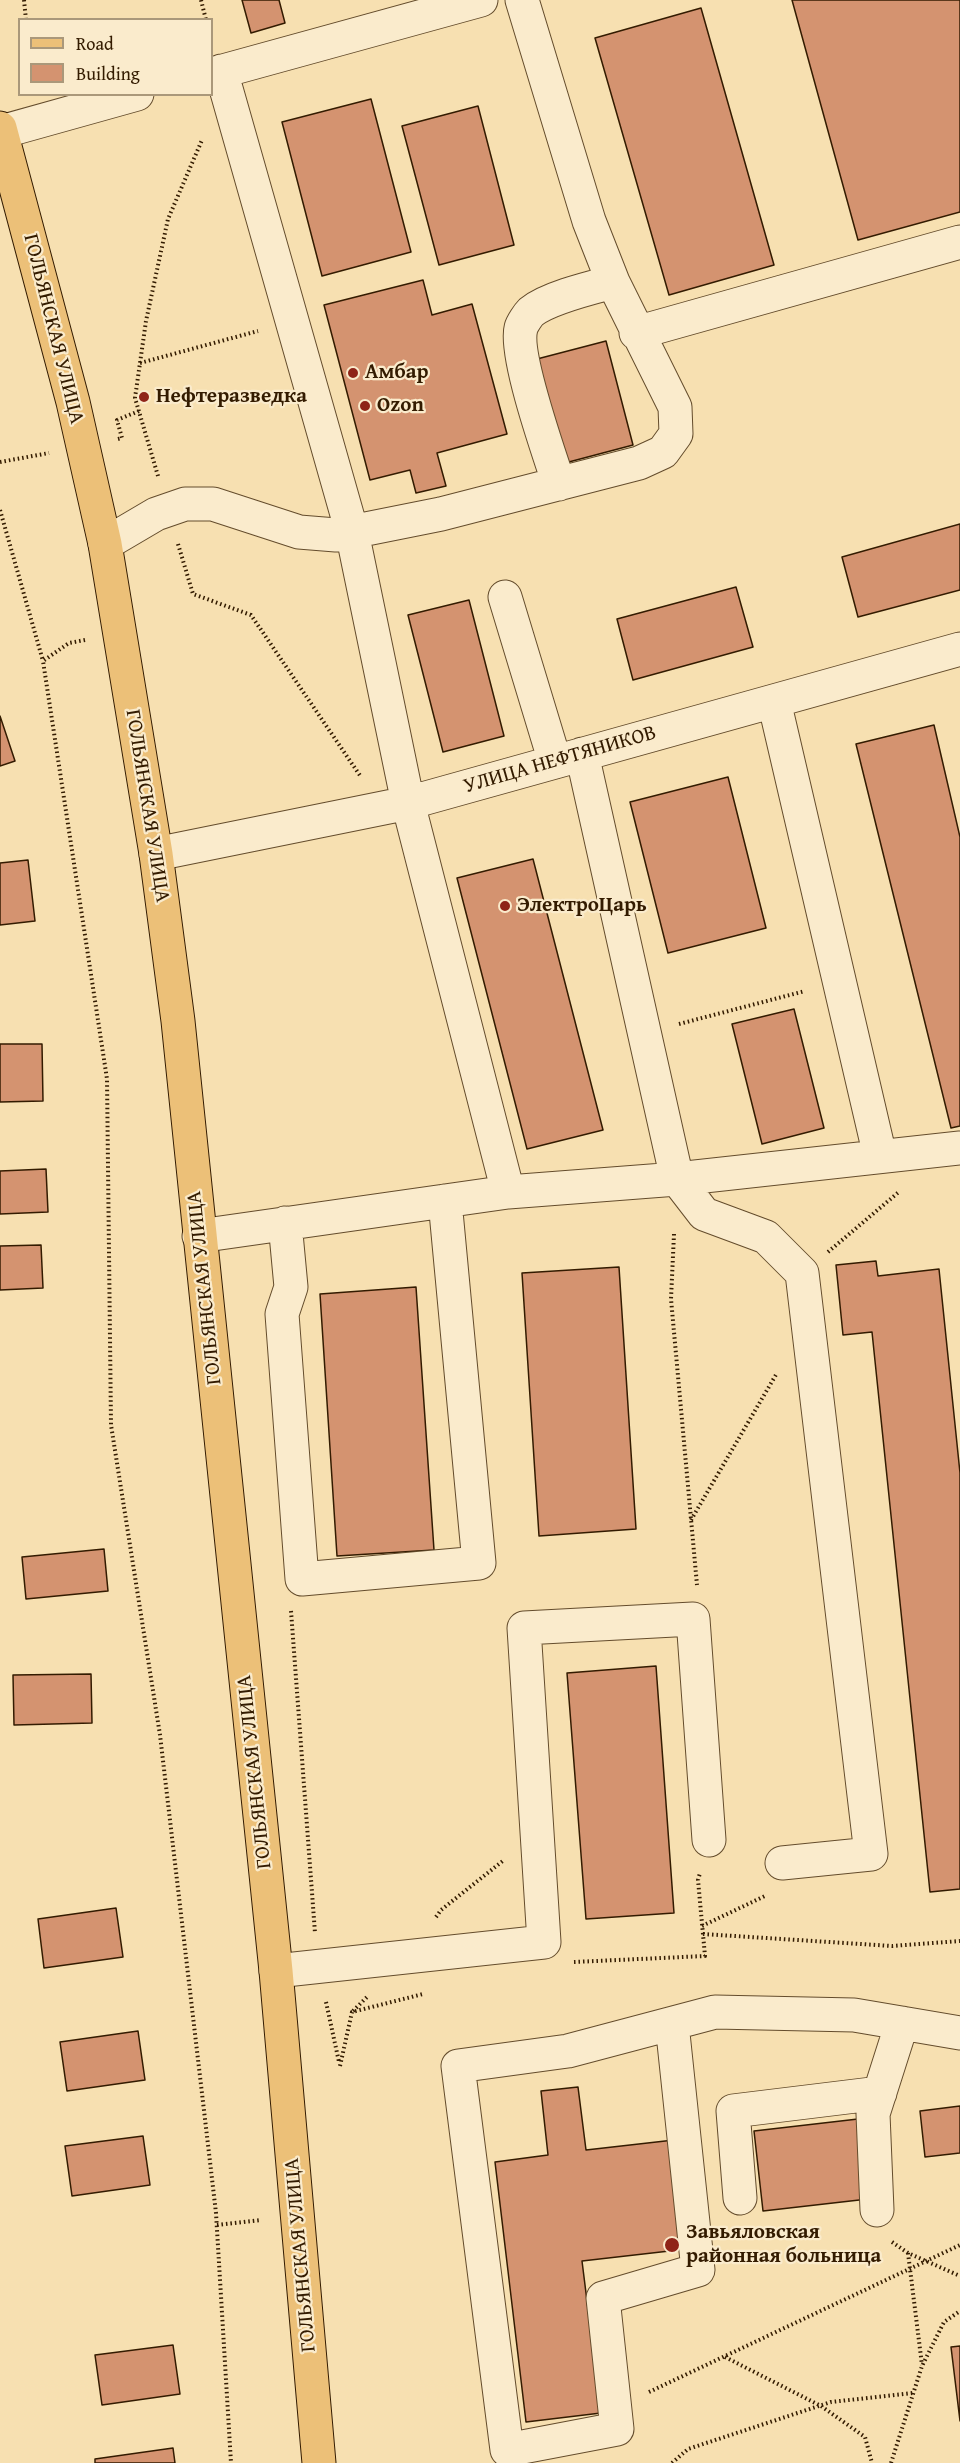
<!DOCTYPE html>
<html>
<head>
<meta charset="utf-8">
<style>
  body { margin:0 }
  #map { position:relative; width:960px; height:2463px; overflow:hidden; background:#f7e0b1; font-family:"Gentium Book Plus",serif }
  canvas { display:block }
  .legend { position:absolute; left:18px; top:18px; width:195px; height:78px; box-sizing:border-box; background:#faebcc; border:2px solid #aa987a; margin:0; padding:8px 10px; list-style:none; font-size:18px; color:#331b00 }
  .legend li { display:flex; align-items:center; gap:12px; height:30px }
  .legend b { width:30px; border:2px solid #aa987a }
</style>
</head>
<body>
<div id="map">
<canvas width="960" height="2463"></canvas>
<ul class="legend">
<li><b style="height:8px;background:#ecc078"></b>Road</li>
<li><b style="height:16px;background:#d49370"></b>Building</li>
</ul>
</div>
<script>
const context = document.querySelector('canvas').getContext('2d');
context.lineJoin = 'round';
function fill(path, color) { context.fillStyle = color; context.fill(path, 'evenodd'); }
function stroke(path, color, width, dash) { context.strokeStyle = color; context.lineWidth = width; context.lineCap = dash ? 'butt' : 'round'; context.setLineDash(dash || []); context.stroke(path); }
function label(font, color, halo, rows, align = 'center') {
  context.font = font + ' "Gentium Book Plus",serif'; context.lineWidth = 4.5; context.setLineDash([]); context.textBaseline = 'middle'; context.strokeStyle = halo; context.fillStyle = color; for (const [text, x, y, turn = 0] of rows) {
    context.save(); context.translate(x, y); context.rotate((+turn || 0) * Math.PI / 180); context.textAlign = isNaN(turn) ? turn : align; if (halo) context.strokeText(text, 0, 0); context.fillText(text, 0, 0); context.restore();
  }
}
const building = new Path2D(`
  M242 0H279L285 23 251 33Z
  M792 0H960V212L858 240Z
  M701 8 774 265 669 295 595 38Z
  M371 99 411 252 322 276 282 122Z
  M478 106 514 245 439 265 402 126Z
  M423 280 432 315 472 304 507 434 437 453 446 486 416 493 410 470 370 480 324 305Z
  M606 341 633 445 565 463 537 359Z
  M960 524V590L858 617 842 557Z
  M736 587 753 647 633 680 617 619Z
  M469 600 504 736 443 752 408 615Z
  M0 716 15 761 0 766Z
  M934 725 960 837V1126L951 1128 856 744Z
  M728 777 766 928 668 953 630 802Z
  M533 859 603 1130 527 1149 457 878Z
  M28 860 35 921 0 925V863Z
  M794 1009 824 1128 762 1144 732 1024Z
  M0 1044H42L43 1101 0 1102Z
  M46 1169 48 1212 0 1214V1171Z
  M41 1245 43 1288 0 1290V1246Z
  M876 1261 878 1276 939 1269 960 1473V1889L930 1892 872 1332 843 1335 836 1265Z
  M619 1267 636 1529 539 1536 522 1273Z
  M416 1287 434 1550 337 1556 320 1294Z
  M104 1549 108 1591 26 1599 22 1557Z
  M656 1666 674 1913 586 1919 567 1673Z
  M91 1674 92 1723 14 1725 13 1675Z
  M116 1908 123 1957 44 1968 38 1919Z
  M138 2031 145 2080 67 2091 60 2042Z
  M578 2087 586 2150 674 2140 687 2249 582 2261 601 2413 526 2422 495 2162 548 2155 541 2091Z
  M960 2106V2153L925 2157 920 2111Z
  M858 2119 868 2199 763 2211 754 2131Z
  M143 2136 150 2185 72 2196 65 2146Z
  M173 2345 180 2394 102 2405 95 2355Z
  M960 2346V2421L951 2347Z
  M173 2448 175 2463H95V2459Z`);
const path = new Path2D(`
  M24 0 26 20
  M201 0 206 20
  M140 363 258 331
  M118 439 122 438 117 420 139 411
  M0 462 49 453
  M158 476 135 398 146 321 168 219 202 140
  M0 510 43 661
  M178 544 193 594 251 615 361 777
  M85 640 69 643 43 661 107 1079 111 1425 160 1735 216 2213 231 2463
  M679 1024 805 991
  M674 1234 671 1299 697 1585
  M828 1252 900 1191
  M691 1520 777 1373
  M291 1611 315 1933
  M436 1917 441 1910 504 1860
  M702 1926 767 1895
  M703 1934 892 1946 960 1941
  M574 1962 705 1956 698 1880 700 1873
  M326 2002 339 2062
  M353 2011 367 1997
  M340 2066 352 2012 423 1994
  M217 2225 261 2220
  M892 2242 908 2253 960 2276
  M908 2253 922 2365
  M725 2357 821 2406 865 2437 872 2463
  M649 2392 960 2245
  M672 2463 688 2449 831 2402 913 2393
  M891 2463 922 2366 944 2322 960 2311`);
const minor = new Path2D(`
  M221 71 352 532 408 803 508 1192
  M212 74 481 0
  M1 132 137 94
  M636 333 960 242
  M559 484C549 454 514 354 521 328 522 324 528 315 531 312 548 298 590 288 613 282
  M105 544 156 514 185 504H213L299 532 336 535 441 514 639 463 663 452 676 434 675 407 613 282 589 221 522 0
  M505 597 555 762
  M774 701 880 1156
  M582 754 677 1179 704 1214 766 1237 802 1273 871 1854 782 1863
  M156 854 408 803 960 649
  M285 1223 291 1287 282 1314 302 1579 479 1563 445 1201
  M199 1236 508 1192 677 1179 960 1148
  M276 1971 544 1942 524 1628 693 1619 709 1840
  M672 2024 698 2270 603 2298 617 2429 507 2450 458 2066 568 2051 715 2012 854 2015 960 2033
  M740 2198 733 2111 880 2093
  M877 2210 873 2114 902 2023`);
const major = new Path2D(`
  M0 128 73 402 105 544 156 854 178 1021 276 1971 319 2463`);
const markers = [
  [353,373,6,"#8f2418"],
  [144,397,6,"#8f2418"],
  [365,406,6,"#8f2418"],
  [505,906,6,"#8f2418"],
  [672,2245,8,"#8f2418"]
];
const streetNames = [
  ["ГОЛЬЯНСКАЯ УЛИЦА",53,329,76],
  ["УЛИЦА НЕФТЯНИКОВ",560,760,-16],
  ["ГОЛЬЯНСКАЯ УЛИЦА",147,806,81],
  ["ГОЛЬЯНСКАЯ УЛИЦА",205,1288,-96],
  ["ГОЛЬЯНСКАЯ УЛИЦА",255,1772,-96],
  ["ГОЛЬЯНСКАЯ УЛИЦА",301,2255,-95]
];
const poiNames = [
  ["Амбар",365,373],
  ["Нефтеразведка",156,397],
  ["Ozon",377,406],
  ["ЭлектроЦарь",517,906],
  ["Завьяловская",686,2233],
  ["районная больница",686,2257]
];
fill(building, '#d49370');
stroke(building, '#331b00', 1.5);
stroke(minor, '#644c2c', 35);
stroke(major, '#331b00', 35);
stroke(path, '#331b00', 4, [1.5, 3]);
stroke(minor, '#faebcc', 33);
stroke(major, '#ecc078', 33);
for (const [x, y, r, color] of markers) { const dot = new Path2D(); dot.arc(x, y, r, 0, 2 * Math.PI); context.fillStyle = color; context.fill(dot); stroke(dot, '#faebcc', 2); }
label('21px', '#331b00', '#faebcc', streetNames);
label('bold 21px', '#331b00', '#faebcc', poiNames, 'left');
</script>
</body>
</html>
